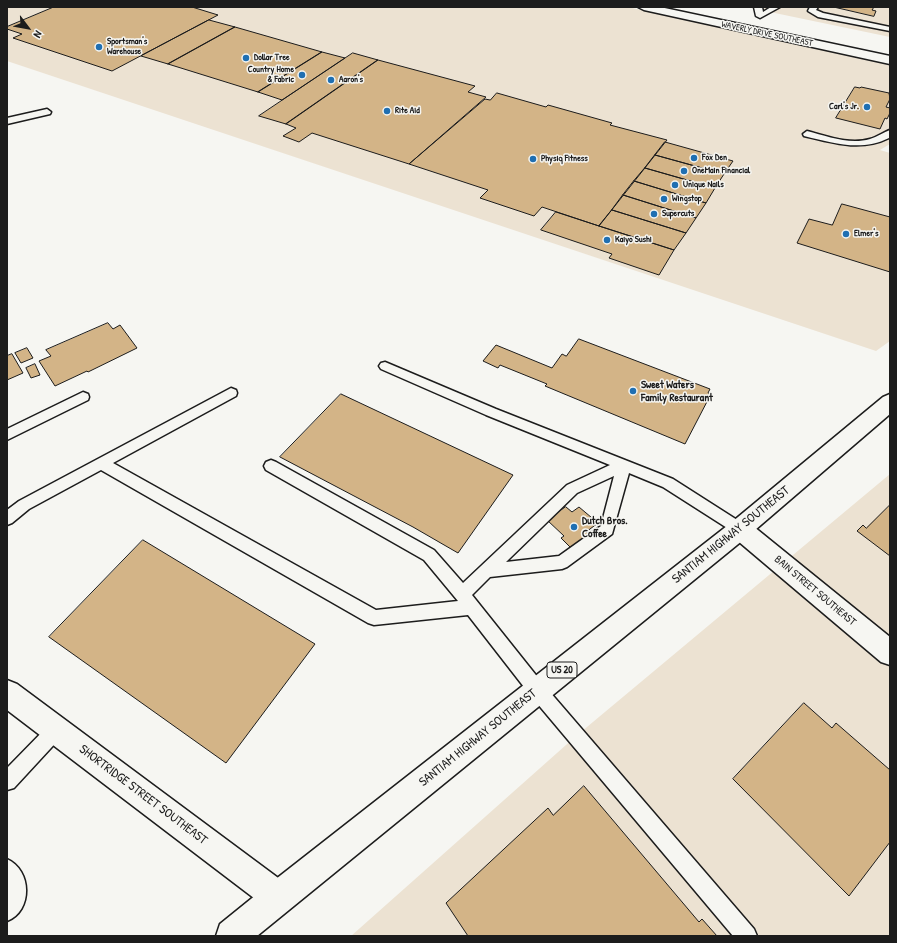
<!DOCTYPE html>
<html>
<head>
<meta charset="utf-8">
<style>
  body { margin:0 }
  #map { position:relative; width:897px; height:943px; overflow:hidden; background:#f6f6f2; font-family:"Patrick Hand",sans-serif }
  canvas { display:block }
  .frame { position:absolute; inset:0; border:8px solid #1c1c1c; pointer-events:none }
  .north { position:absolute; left:8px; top:8px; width:40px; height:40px; -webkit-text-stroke:3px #f6f6f2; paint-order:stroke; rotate:122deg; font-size:11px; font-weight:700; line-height:16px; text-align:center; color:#1c1c1c }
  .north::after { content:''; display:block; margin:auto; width:14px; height:18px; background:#1c1c1c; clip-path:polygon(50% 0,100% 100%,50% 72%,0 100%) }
</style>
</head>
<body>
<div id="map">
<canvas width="897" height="943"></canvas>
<div class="frame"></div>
<div class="north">N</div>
</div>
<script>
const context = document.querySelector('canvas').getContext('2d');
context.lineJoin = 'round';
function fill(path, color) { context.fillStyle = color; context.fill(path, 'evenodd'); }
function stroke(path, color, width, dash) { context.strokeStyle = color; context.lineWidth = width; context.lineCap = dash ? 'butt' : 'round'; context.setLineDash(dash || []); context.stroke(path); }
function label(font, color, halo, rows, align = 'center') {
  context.font = font + ' "Patrick Hand",sans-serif'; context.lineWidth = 3; context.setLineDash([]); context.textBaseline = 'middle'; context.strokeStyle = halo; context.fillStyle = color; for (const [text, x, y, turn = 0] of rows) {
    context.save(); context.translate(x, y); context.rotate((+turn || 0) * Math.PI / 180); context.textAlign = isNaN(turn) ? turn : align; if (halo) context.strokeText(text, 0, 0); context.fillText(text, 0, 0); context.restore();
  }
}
const built = new Path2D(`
  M7 7H628L890 65V144L880 150 890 153V341L876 351 7 61Z
  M746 7H890V37Z
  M890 474V936H351L575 737Z`);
const building = new Path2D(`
  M54 7H192L218 15 112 71 13 38 22 34 7 29V27Z
  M834 7H874L872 10 876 11 874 16Z
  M209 20 235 27 168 64 141 56Z
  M235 27 322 52 258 92 168 64Z
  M322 52 345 58 282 100 258 92Z
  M353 53 378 60 286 124 259 116Z
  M378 60 475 86 468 92 486 97 409 164 312 133 299 142 283 136 296 128 286 124Z
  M855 87 860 88 861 87 889 93 890 99 886 107 890 108V113L887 119 885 118 880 129 836 118Z
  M497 93 546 107 548 105 612 123 610 125 667 140 599 226 542 207 534 216 480 198 488 190 409 164 485 99 490 100Z
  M665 142 733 161 724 174 655 155Z
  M655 155 724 174 715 188 645 168Z
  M645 168 715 188 706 203 634 181Z
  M634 181 706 203 696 218 623 195Z
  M623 195 696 218 686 233 612 210Z
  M842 204 890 217V272L797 243 809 219 832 225Z
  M612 210 686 233 674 250 599 226Z
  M556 212 599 226 674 250 659 275 609 258 612 254 541 230Z
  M108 323 113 329 120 325 137 348 88 372 87 371 55 386 39 361 51 356 46 350Z
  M579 339 710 389 708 393 711 394 685 444 545 386 547 384 500 365 498 368 483 361 496 345 552 368 562 354 566 356Z
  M27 348 33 358 21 363 15 353Z
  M12 354 23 373 7 380V356Z
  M35 364 40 375 31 378 26 368Z
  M341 394 513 475 458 553 413 527 280 457Z
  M890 505V556L857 531 863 525 866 528Z
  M566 507 572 512 579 507 598 523 586 532 590 535 574 551 561 538 564 536 547 520Z
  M143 540 315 644 226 763 49 637Z
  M804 703 832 728 836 723 890 770V842L849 896 733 779Z
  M584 786 699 922 702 919 717 936H468L446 903 548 808 553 815Z`);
const lane = new Path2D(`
  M754 7H762L763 12 771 7H780L760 18 756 16Z
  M810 7H818L816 10 823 13 890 27V31L818 17 808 11Z
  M47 109 51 112 50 114 7 124V118Z
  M890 130 889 138C861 152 833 143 804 136L803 134 807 131C827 136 849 145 870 139 877 137 884 132 890 130Z
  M385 362 496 409 673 479 745 525 747 529 745 533 740 535 735 533 663 487 629 473 612 534 567 567 562 569 490 577 472 595 543 684 754 929 757 936H733L531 696 468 615 374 625 368 623 101 470 29 509 12 523 7 525V510L19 501 231 388 236 390 237 393 236 396 113 463 376 610 458 601 424 560 266 470 264 466 266 462 271 460 276 462 434 550 463 583 567 485 610 465 486 415 381 369 379 366 381 363ZM614 476 601 526 559 556 506 562 577 493Z
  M83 392 88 394 89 397 88 400 7 440V429Z
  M56 721 62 724 65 730 62 736 14 788 7 790V768L50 724Z
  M7 859C32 870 33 911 7 921Z`);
const street = new Path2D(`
  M740 519 748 522 890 637V665L881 662 732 536 728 529 732 522Z
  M7 680 17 684 289 886 294 897 289 908 278 913 267 908 7 710Z`);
const secondary = new Path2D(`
  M638 7H660L890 56V64L644 10Z`);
const primary = new Path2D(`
  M890 394V414L748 536 257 936H216L220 924 267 886 732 522 883 397Z`);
const markers = [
  [99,47,4,"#1f6fb2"],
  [246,58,4,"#1f6fb2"],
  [302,75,4,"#1f6fb2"],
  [331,80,4,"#1f6fb2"],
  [867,107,4,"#1f6fb2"],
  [387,111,4,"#1f6fb2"],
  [694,158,4,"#1f6fb2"],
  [533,159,4,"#1f6fb2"],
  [684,171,4,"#1f6fb2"],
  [675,185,4,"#1f6fb2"],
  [664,199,4,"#1f6fb2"],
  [654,214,4,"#1f6fb2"],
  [846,234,4,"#1f6fb2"],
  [607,240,4,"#1f6fb2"],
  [633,391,4,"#1f6fb2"],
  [574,527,4,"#1f6fb2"]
];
const farStreetnames = [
  ["WAVERLY DRIVE SOUTHEAST",767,34,12]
];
const farPoinames = [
  ["Sportsman's",107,42],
  ["Warehouse",107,52],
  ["Dollar Tree",254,58],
  ["Country Home",294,70,"right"],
  ["& Fabric",294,80,"right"],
  ["Aaron's",339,80],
  ["Carl's Jr.",859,107,"right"],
  ["Rite Aid",395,111],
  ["Fox Den",702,158],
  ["Physiq Fitness",541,159],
  ["OneMain Financial",692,171],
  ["Unique Nails",683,185],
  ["Wingstop",672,199],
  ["Supercuts",662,214],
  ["Elmer's",854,234],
  ["Kaiyo Sushi",615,240]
];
const shields = [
  [562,670,30]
];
const shieldNames = [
  ["US 20",562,670]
];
const poiNames = [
  ["Sweet Waters",641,385],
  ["Family Restaurant",641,398],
  ["Dutch Bros.",582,521],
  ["Coffee",582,534]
];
const streetNames = [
  ["BAIN STREET SOUTHEAST",815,591,40]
];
const nearStreetnames = [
  ["SANTIAM HIGHWAY SOUTHEAST",731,535,-39],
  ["SANTIAM HIGHWAY SOUTHEAST",478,738,-39],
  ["SHORTRIDGE STREET SOUTHEAST",143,795,37]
];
fill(built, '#ece2d2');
fill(building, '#d3b487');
stroke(building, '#1c1c1c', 1);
stroke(lane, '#1c1c1c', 3);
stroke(street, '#1c1c1c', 3);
stroke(secondary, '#1c1c1c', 3);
stroke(primary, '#1c1c1c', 3);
fill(lane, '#f6f6f2');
fill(street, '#f6f6f2');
fill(secondary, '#f6f6f2');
fill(primary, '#f6f6f2');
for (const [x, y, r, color] of markers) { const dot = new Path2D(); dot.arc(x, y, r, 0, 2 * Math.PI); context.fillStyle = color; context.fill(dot); stroke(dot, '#f6f6f2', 1.5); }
label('9px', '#1c1c1c', '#f6f6f2', farStreetnames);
label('bold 9px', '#1c1c1c', '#f6f6f2', farPoinames, 'left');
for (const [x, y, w] of shields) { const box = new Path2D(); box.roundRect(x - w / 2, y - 8, w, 16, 3); context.fillStyle = '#f6f6f2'; context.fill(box); stroke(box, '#1c1c1c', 1); }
label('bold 10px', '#1c1c1c', null, shieldNames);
label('bold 11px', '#1c1c1c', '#f6f6f2', poiNames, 'left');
label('11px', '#1c1c1c', '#f6f6f2', streetNames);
label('13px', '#1c1c1c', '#f6f6f2', nearStreetnames);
</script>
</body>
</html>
